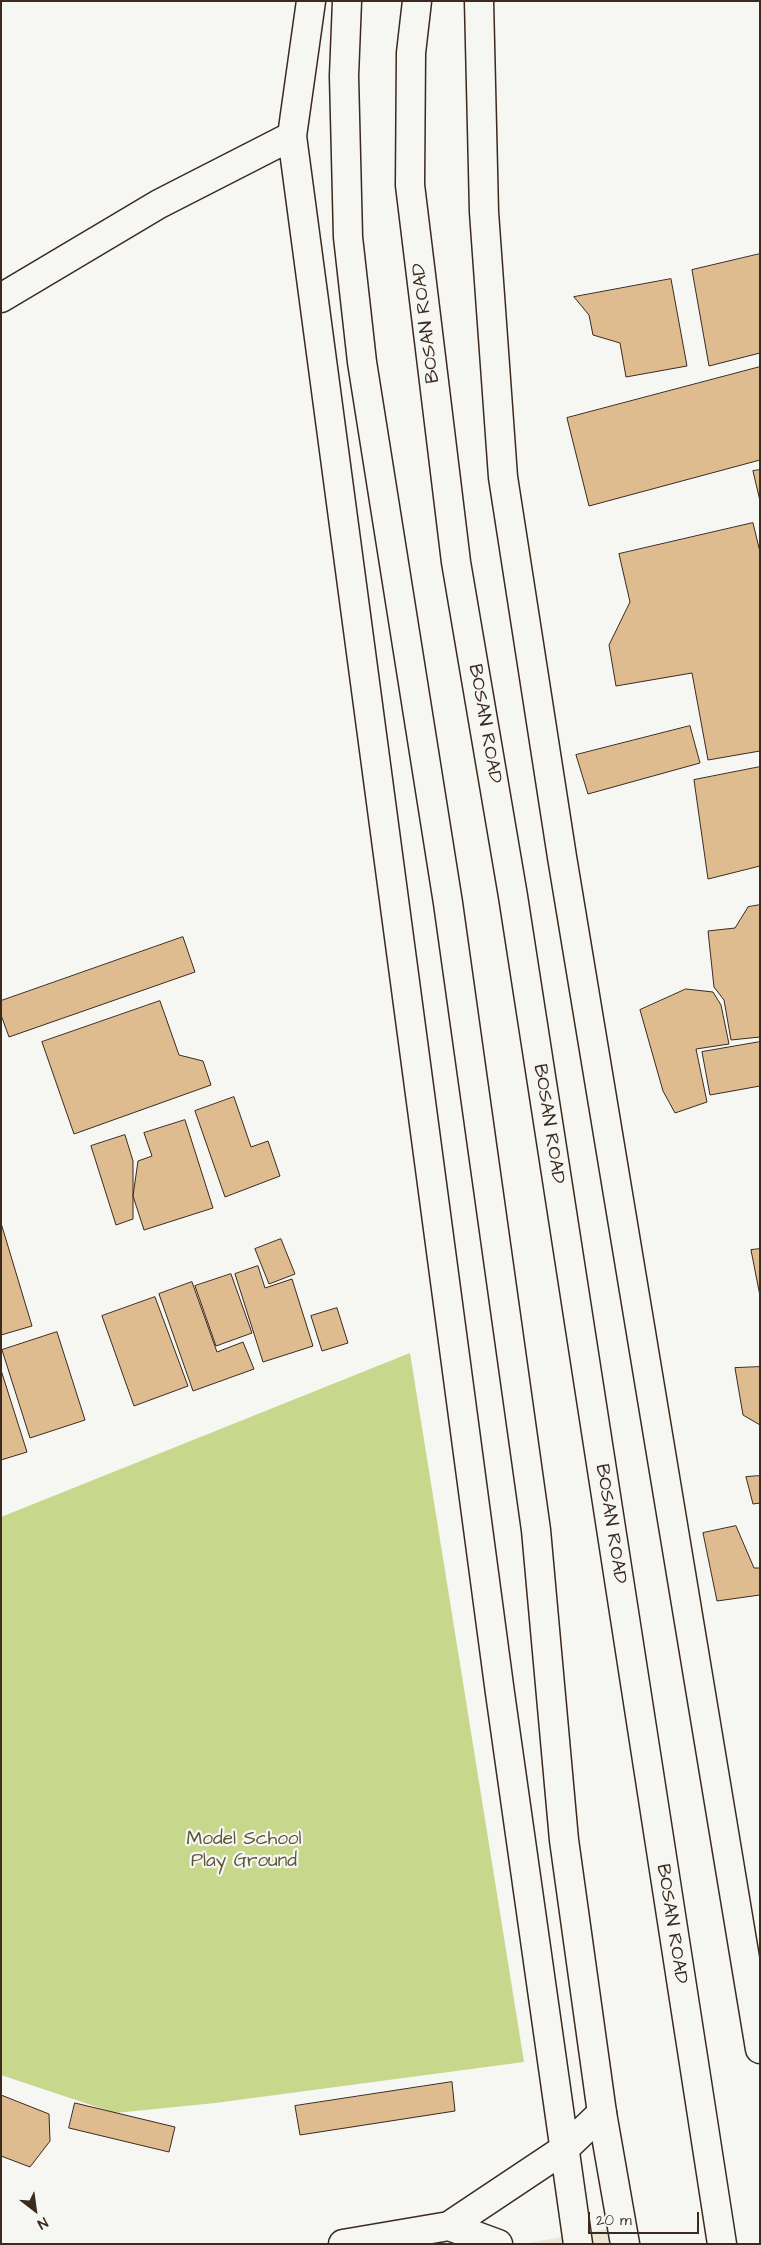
<!DOCTYPE html>
<html>
<head>
<meta charset="utf-8">
<style>
  body { margin:0 }
  #map { position:relative; width:761px; height:2245px; overflow:hidden; background:#f6f6f2; font-family:"Architects Daughter",sans-serif }
  canvas { display:block }
  .frame { position:absolute; inset:0; border:2px solid #3b2a1e; pointer-events:none }
  .north { position:absolute; left:10px; top:2185px; width:50px; height:50px; -webkit-text-stroke:4px #f6f6f2; paint-order:stroke; rotate:150deg; font-size:14px; font-weight:700; line-height:20px; text-align:center; color:#3b2a1e }
  .north::after { content:''; display:block; margin:auto; width:18px; height:22px; background:#3b2a1e; clip-path:polygon(50% 0,100% 100%,50% 72%,0 100%) }
  .scale { position:absolute; left:588px; top:2212px; width:111px; height:22px; box-sizing:border-box; border:2px solid #3b2a1e; border-top:0; padding-left:6px; font-size:15px; line-height:18px; white-space:nowrap; color:#3b2a1e; -webkit-text-stroke:4px #f6f6f2; paint-order:stroke }
</style>
</head>
<body>
<div id="map">
<canvas width="761" height="2245"></canvas>
<div class="frame"></div>
<div class="north">N</div>
<div class="scale">20 m</div>
</div>
<script>
const context = document.querySelector('canvas').getContext('2d');
context.lineJoin = 'round';
function fill(path, color) { context.fillStyle = color; context.fill(path, 'evenodd'); }
function stroke(path, color, width, dash) { context.strokeStyle = color; context.lineWidth = width; context.lineCap = dash ? 'butt' : 'round'; context.setLineDash(dash || []); context.stroke(path); }
function label(font, color, halo, rows, align = 'center') {
  context.font = font + ' "Architects Daughter",sans-serif'; context.lineWidth = 4.5; context.setLineDash([]); context.textBaseline = 'middle'; context.strokeStyle = halo; context.fillStyle = color; for (const [text, x, y, turn = 0] of rows) {
    context.save(); context.translate(x, y); context.rotate((+turn || 0) * Math.PI / 180); context.textAlign = isNaN(turn) ? turn : align; if (halo) context.strokeText(text, 0, 0); context.fillText(text, 0, 0); context.restore();
  }
}
const built = new Path2D(`
  M612 2228 615 2244H522Z`);
const green = new Path2D(`
  M410 1353 524 2062 215 2103 115 2113 1 2075V1517Z`);
const building = new Path2D(`
  M760 254V353L709 366 692 270Z
  M671 279 687 366 626 377 620 343 593 335 589 315 574 297Z
  M760 367V460L589 506 567 418Z
  M760 470V501L753 471Z
  M753 523 760 552V751L708 760 692 673 616 686 609 645 630 602 619 554Z
  M690 726 700 763 588 794 576 755Z
  M760 767V866L708 879 694 780Z
  M760 905V1037L731 1040 724 1000 714 987 708 931 735 928 748 907Z
  M183 937 195 972 9 1037 1 1015V1001Z
  M686 989 713 992 721 1005 729 1044 696 1049 707 1102 675 1113 663 1091 640 1010Z
  M160 1001 179 1055 203 1061 211 1085 74 1134 42 1042Z
  M760 1042V1086L710 1095 702 1052Z
  M234 1097 251 1147 268 1141 280 1176 225 1197 195 1111Z
  M185 1120 213 1208 144 1230 133 1196 138 1161 152 1156 144 1133Z
  M125 1135 133 1161V1219L116 1225 91 1146Z
  M1 1223 32 1326 1 1335Z
  M281 1239 295 1274 269 1284 255 1249Z
  M760 1249V1296L751 1250Z
  M258 1266 265 1288 292 1279 313 1346 263 1362 235 1274Z
  M231 1274 252 1333 216 1346 195 1286Z
  M192 1282 217 1352 243 1342 254 1369 193 1391 159 1294Z
  M155 1297 188 1386 134 1406 102 1316Z
  M337 1308 348 1343 322 1351 311 1316Z
  M57 1332 85 1420 30 1438 2 1350Z
  M760 1367V1425L743 1415 735 1368Z
  M1 1370 27 1452 1 1460Z
  M760 1476V1503L753 1504 746 1477Z
  M736 1526 754 1568H760V1595L717 1601 703 1533Z
  M452 2082 455 2111 300 2135 295 2106Z
  M1 2095 49 2114 50 2141 30 2167 1 2156Z
  M75 2103 175 2127 169 2152 69 2128Z`);
const minor = new Path2D(`
  M311 1 292 136 500 1693 578 2244
  M479 1 484 212 503 477 562 857 760 2049
  M1 298 159 204 292 136
  M449 2226 498 2244
  M343 2244 449 2226 563 2150 602 2113`);
const major = new Path2D(`
  M347 1 344 76 348 237 362 362 448 903 536 1530 564 1840 602 2113 625 2244
  M417 1 411 53 410 185 456 562 513 896 722 2244`);
const streetNames = [
  ["BOSAN ROAD",427,323,-97],
  ["BOSAN ROAD",484,724,80],
  ["BOSAN ROAD",548,1124,81],
  ["BOSAN ROAD",610,1524,81],
  ["BOSAN ROAD",671,1924,81]
];
const parkNames = [
  ["Model School",244,1840],
  ["Play Ground",244,1862]
];
fill(built, '#efe5d5');
fill(green, '#c7d78b');
fill(building, '#debc90');
stroke(building, '#3b2a1e', 1);
stroke(minor, '#3b2a1e', 31);
stroke(major, '#3b2a1e', 31);
stroke(minor, '#f6f6f2', 28);
stroke(major, '#f6f6f2', 28);
label('19px', '#3b2a1e', '#f6f6f2', streetNames);
label('19px', '#5e5539', '#f6f6f2', parkNames);
</script>
</body>
</html>
